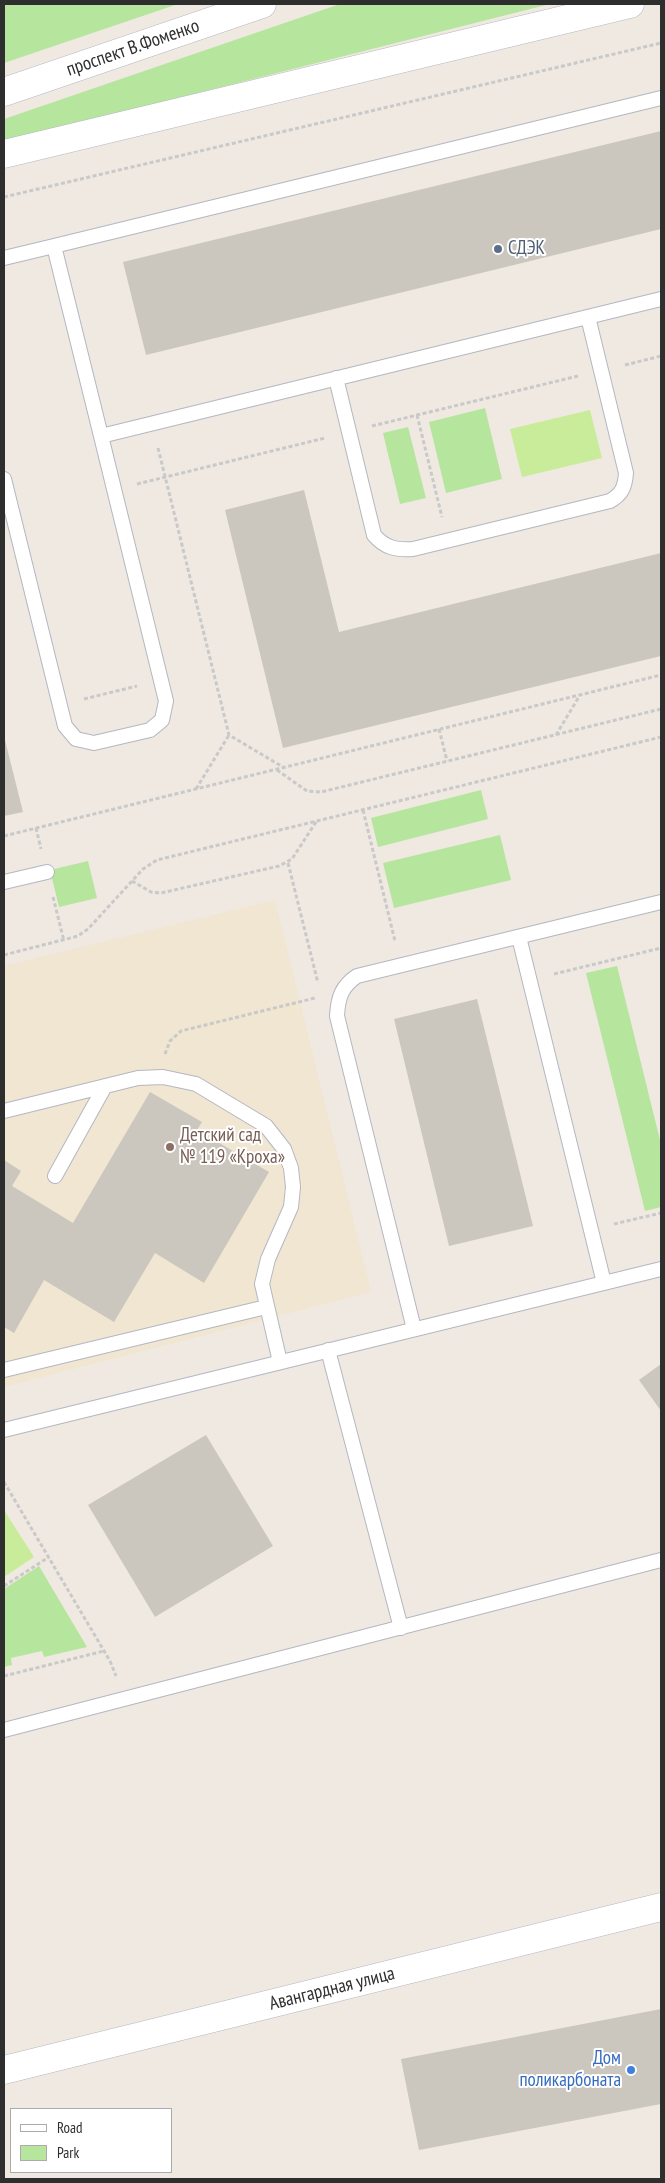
<!DOCTYPE html>
<html>
<head>
<meta charset="utf-8">
<style>
  body { margin:0 }
  #map { position:relative; width:665px; height:2183px; overflow:hidden; background:#efe9e1; font-family:"PT Sans Narrow",sans-serif }
  canvas { display:block }
  .frame { position:absolute; inset:0; border:5px solid #2e2e2e; pointer-events:none }
  .legend { position:absolute; left:10px; top:2108px; width:162px; height:65px; box-sizing:border-box; background:#fff; border:1px solid #ababab; margin:0; padding:6px 9px; list-style:none; font-size:15px; color:#2e2e2e }
  .legend li { display:flex; align-items:center; gap:10px; height:25px }
  .legend b { width:25px; border:1px solid #ababab }
</style>
</head>
<body>
<div id="map">
<canvas width="665" height="2183"></canvas>
<div class="frame"></div>
<ul class="legend">
<li><b style="height:6px;background:#fff"></b>Road</li>
<li><b style="height:14px;background:#b6e59e"></b>Park</li>
</ul>
</div>
<script>
const context = document.querySelector('canvas').getContext('2d');
context.lineJoin = 'round';
function fill(path, color) { context.fillStyle = color; context.fill(path, 'evenodd'); }
function stroke(path, color, width, dash) { context.strokeStyle = color; context.lineWidth = width; context.lineCap = dash ? 'butt' : 'round'; context.setLineDash(dash || []); context.stroke(path); }
function label(font, color, halo, rows, align = 'center') {
  context.font = font + ' "PT Sans Narrow",sans-serif'; context.lineWidth = 4; context.setLineDash([]); context.textBaseline = 'middle'; context.strokeStyle = halo; context.fillStyle = color; for (const [text, x, y, turn = 0] of rows) {
    context.save(); context.translate(x, y); context.rotate((+turn || 0) * Math.PI / 180); context.textAlign = isNaN(turn) ? turn : align; if (halo) context.strokeText(text, 0, 0); context.fillText(text, 0, 0); context.restore();
  }
}
const education = new Path2D(`
  M275 900 371 1292 4 1387V966Z`);
const green = new Path2D(`
  M4 4H178L4 63Z
  M340 4H550L4 142V119Z
  M485 408 502 479 446 493 429 422Z
  M408 427 426 498 400 504 383 433Z
  M481 790 488 819 378 847 371 818Z
  M500 835 511 880 394 908 383 863Z
  M88 861 97 898 59 907 50 870Z
  M617 966 661 1144V1207L645 1211 586 973Z
  M39 1566 87 1647 44 1657 42 1651 11 1658 12 1665 4 1667V1589Z`);
const pitch = new Path2D(`
  M590 410 602 458 522 477 510 429Z
  M4 1510 34 1557 4 1577Z`);
const building = new Path2D(`
  M661 131V229L146 355 123 262Z
  M304 490 339 632 661 553V656L283 748 225 510Z
  M4 736 23 812 4 816Z
  M477 999 533 1226 449 1246 394 1019Z
  M150 1092 202 1122 197 1130 269 1172 204 1283 155 1253 114 1322 44 1280 14 1333 4 1327V1160L21 1171 12 1186 73 1223Z
  M661 1364V1411L639 1380Z
  M206 1435 273 1546 155 1617 88 1505Z
  M661 2009V2104L419 2150 401 2059Z`);
const path = new Path2D(`
  M4 197 661 43
  M625 365 661 356
  M417 415 442 517
  M372 426 578 376
  M158 448 229 735 283 767
  M137 484 325 438
  M84 699 137 686
  M439 729 447 761
  M556 735 580 695
  M277 770 307 791 321 792 661 709
  M196 789 229 735
  M363 810 395 941
  M36 828 41 849
  M4 836 661 675
  M288 863 318 983
  M132 881 151 892 161 893 279 866 292 859 316 822
  M53 897 64 941
  M4 955 78 936 88 929 143 869 157 860 661 737
  M554 974 661 948
  M165 1054 170 1041 181 1031 315 998
  M614 1224 661 1213
  M4 1482 110 1661 116 1676
  M4 1586 49 1557
  M4 1676 104 1651`);
const service = new Path2D(`
  M54 246 661 98
  M4 258 54 246 101 436 661 299
  M336 378 374 535C385 548 396 550 413 549L610 501C622 494 625 487 626 473L588 317
  M4 479 65 726 76 739 94 743 150 730 162 720 166 701 101 436
  M4 882 47 872
  M519 937 604 1283
  M4 1111 138 1078 163 1077 196 1084 266 1126 284 1149 291 1168 293 1187 291 1207 268 1259 262 1284 280 1362
  M55 1176 105 1086
  M414 1329 337 1016C338 997 342 986 357 976L661 902
  M328 1350 401 1628
  M4 1370 266 1307
  M4 1430 661 1269
  M4 1730 661 1560`);
const minor = new Path2D(`
  M4 154 630 4`);
const tertiary = new Path2D(`
  M4 2070 661 1907`);
const secondary = new Path2D(`
  M4 92 262 4`);
const markers = [
  [498,249,5,"#5c6f8a"],
  [170,1147,5,"#8d6e63"],
  [631,2070,5,"#3f7fe0"]
];
const streetNames = [
  ["проспект В.Фоменко",133,48,-19],
  ["Авангардная улица",332,1989,-14]
];
const serviceNames = [
  ["СДЭК",508,249]
];
const educationNames = [
  ["Детский сад",180,1136],
  ["№ 119 «Кроха»",180,1158]
];
const shopNames = [
  ["Дом",621,2059],
  ["поликарбоната",621,2081]
];
fill(education, '#f0e6d1');
fill(green, '#b6e59e');
fill(pitch, '#c9ec9a');
fill(building, '#cbc7bf');
stroke(service, '#b4b7c1', 16);
stroke(minor, '#b4b7c1', 29);
stroke(tertiary, '#b4b7c1', 29);
stroke(secondary, '#b4b7c1', 29);
stroke(path, '#c9c9c9', 3, [4, 2.5]);
stroke(service, '#fff', 14);
stroke(minor, '#fff', 28);
stroke(tertiary, '#fff', 28);
stroke(secondary, '#fff', 28);
for (const [x, y, r, color] of markers) { const dot = new Path2D(); dot.arc(x, y, r, 0, 2 * Math.PI); context.fillStyle = color; context.fill(dot); stroke(dot, '#fff', 2); }
label('19px', '#2e2e2e', '#fff', streetNames);
label('19px', '#4e5e75', '#fff', serviceNames, 'left');
label('19px', '#785e54', '#fff', educationNames, 'left');
label('19px', '#366cbe', '#fff', shopNames, 'right');
</script>
</body>
</html>
